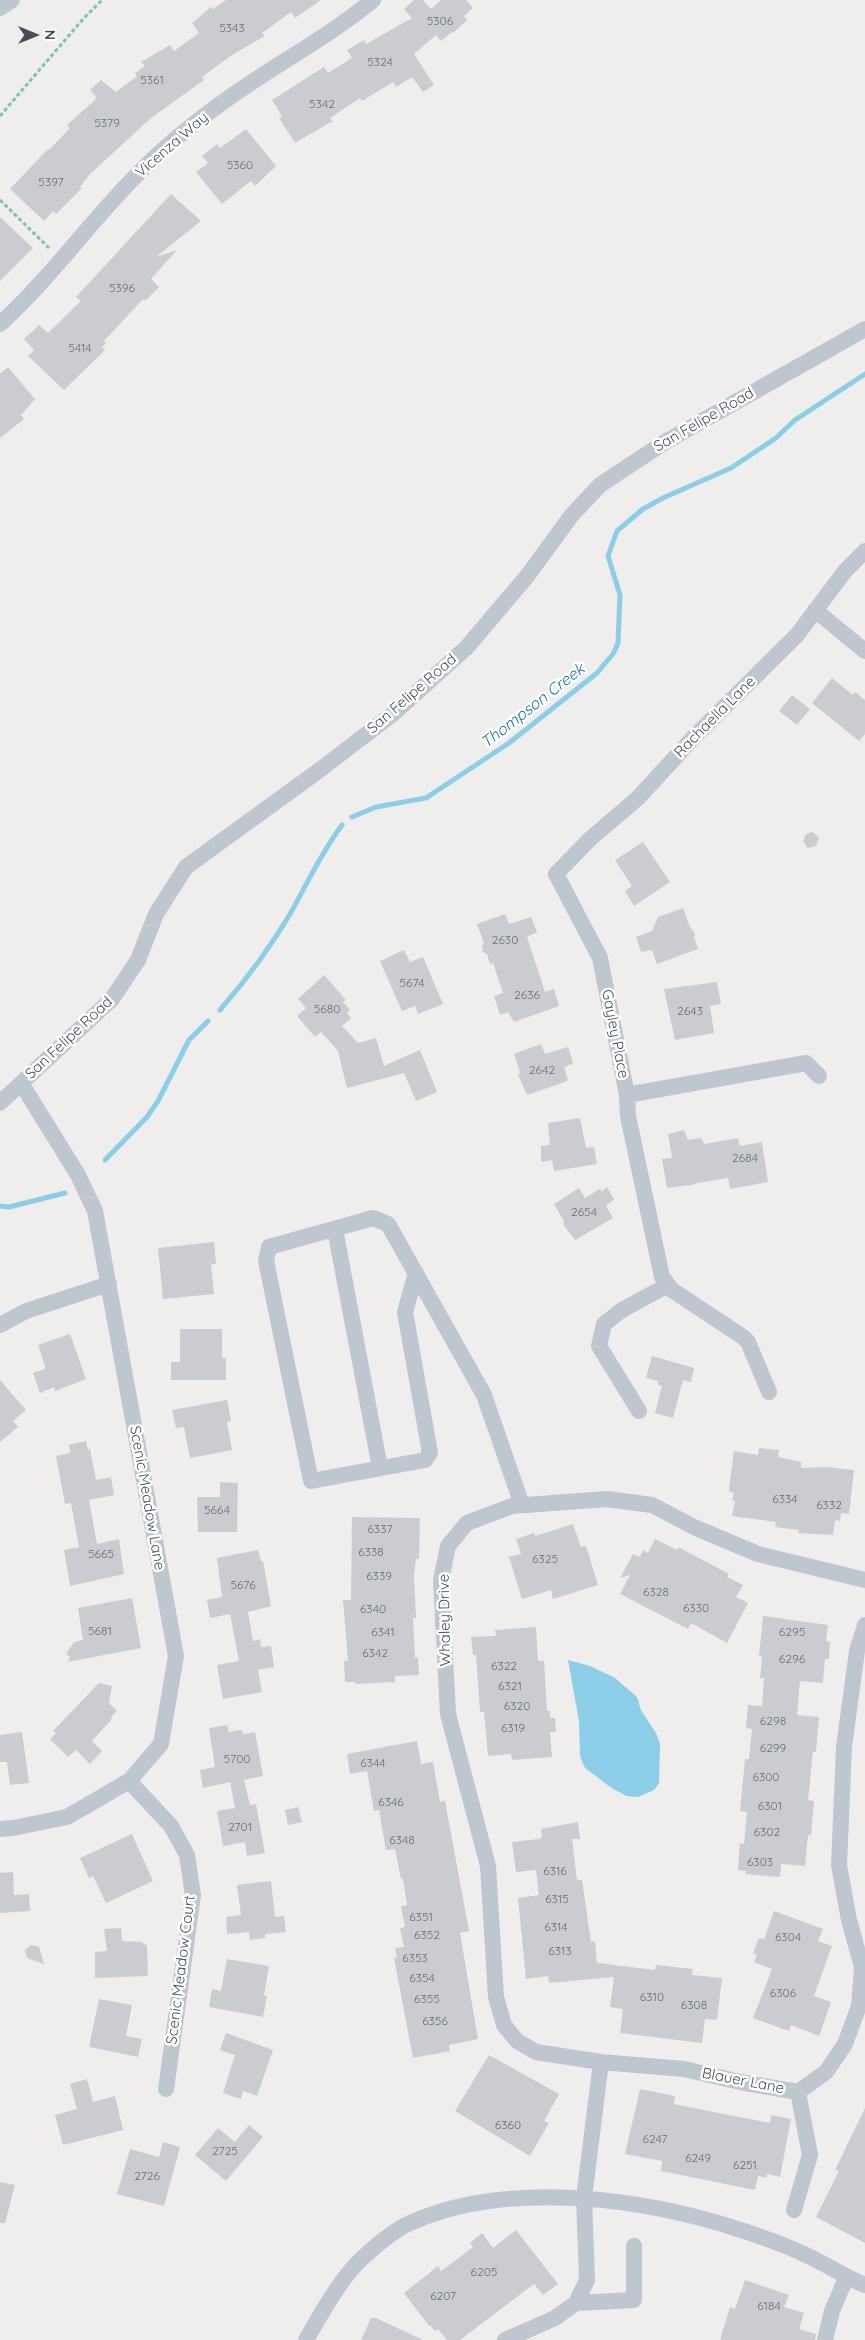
<!DOCTYPE html>
<html>
<head>
<meta charset="utf-8">
<style>
  body { margin:0 }
  #map { position:relative; width:865px; height:2340px; overflow:hidden; background:#f0eded; font-family:Quicksand,sans-serif }
  canvas { display:block }
  .north { position:absolute; left:10px; top:10px; width:50px; height:50px; -webkit-text-stroke:4px #fff; paint-order:stroke; rotate:90deg; font-size:14px; font-weight:700; line-height:20px; text-align:center; color:#464f59 }
  .north::after { content:''; display:block; margin:auto; width:18px; height:22px; background:#464f59; clip-path:polygon(50% 0,100% 100%,50% 72%,0 100%) }
</style>
</head>
<body>
<div id="map">
<canvas width="865" height="2340"></canvas>
<div class="north">N</div>
</div>
<script>
const context = document.querySelector('canvas').getContext('2d');
context.lineJoin = 'round';
function fill(path, color) { context.fillStyle = color; context.fill(path, 'evenodd'); }
function stroke(path, color, width, dash) { context.strokeStyle = color; context.lineWidth = width; context.lineCap = dash ? 'butt' : 'round'; context.setLineDash(dash || []); context.stroke(path); }
function label(font, color, halo, rows, align = 'center') {
  context.font = font + ' Quicksand,sans-serif'; context.lineWidth = 5; context.setLineDash([]); context.textBaseline = 'middle'; context.strokeStyle = halo; context.fillStyle = color; for (const [text, x, y, turn = 0] of rows) {
    context.save(); context.translate(x, y); context.rotate((+turn || 0) * Math.PI / 180); context.textAlign = isNaN(turn) ? turn : align; if (halo) context.strokeText(text, 0, 0); context.fillText(text, 0, 0); context.restore();
  }
}
const water = new Path2D(`
  M568 1660 590 1666 615 1678 637 1697 641 1710 656 1733 660 1744 659 1783 654 1790 638 1797 627 1796 613 1789 585 1768 580 1756 579 1721Z`);
const stream = new Path2D(`
  M352 817 376 807 426 798 509 743 597 673 613 654 618 643 620 595 608 556 617 531 643 509 663 498 731 468 776 438 795 420 865 374
  M220 1010C246 980 270 948 290 914 307 884 321 853 342 825
  M105 1160 147 1117 158 1101 189 1040 208 1021
  M0 1206 9 1207 65 1193`);
const building = new Path2D(`
  M226 0H321L295 18 291 12 262 33 265 36 232 55 202 77 204 80 151 118 89 175 80 187 82 188 56 214 53 211 44 221 10 189 48 149 49 150 70 128 67 125 95 100 96 97 90 90 101 80 116 92 137 76 135 73 145 66 141 62 170 45 174 51 199 33 192 23 211 7 213 9Z
  M414 0H423L431 9 441 0H466L473 8 464 16 467 20 453 33 452 32 441 41 436 35 414 54 434 85 423 92 412 77 396 87 393 82 362 101 360 98 330 118 333 121 295 143 279 118 282 116 272 100 324 67 328 73 352 58 347 50 364 40 366 44 412 18 404 9Z
  M246 129 276 166 255 186 251 181 222 204 196 172 208 163 202 156 217 144 220 148Z
  M171 194 201 221 156 257 177 250 151 279 159 287 145 301 143 299 104 341 106 343 102 347 105 350 64 390 28 356 34 350 24 339 39 325 48 333 81 301 76 297Z
  M0 217 33 248 0 281Z
  M8 367 35 399 21 415 24 419 0 438V374Z
  M832 678 853 695 855 692 865 700V734L859 741 812 703Z
  M792 695 810 709 797 725 779 711Z
  M813 832 819 838 816 846 808 848 803 841 806 834Z
  M643 842 670 882 634 906 625 891 632 886 615 860Z
  M683 908 690 927 695 934 694 937 698 949 657 964 652 950 641 952 636 937 652 931 658 917Z
  M505 914 509 924 531 917 537 932 527 937 545 992 554 989 559 1006 514 1022 508 1012 500 1015 494 996 503 993 493 963 490 964 487 954 483 952 482 946 484 943 477 924Z
  M404 950 410 962 423 957 443 1004 418 1014 415 1006 402 1011 380 961Z
  M324 975 346 1000 343 1002 350 1010 347 1013 351 1018 342 1026 358 1043 376 1038 384 1066 420 1050 437 1092 416 1101 404 1073 347 1088 338 1051 321 1032 315 1037 297 1016 306 1008 298 999Z
  M717 982 721 1004 710 1006 714 1033 675 1040 664 989Z
  M541 1044 545 1054 568 1047 573 1062 572 1064 564 1067 568 1080 565 1082 527 1095 518 1075 520 1072 514 1054Z
  M580 1118 586 1148 594 1147 597 1164 554 1171 552 1160 541 1162V1146L550 1145 548 1123Z
  M684 1130 688 1140 701 1138 704 1144 738 1138 740 1146 762 1142 768 1182 730 1189 728 1178 697 1183 690 1186 688 1185 667 1188 662 1159 672 1158 668 1134Z
  M607 1187 614 1199 606 1206 613 1218 575 1240 563 1224 564 1221 554 1204 579 1188 585 1198 601 1188V1192Z
  M214 1242 216 1264H211L214 1294 163 1299 158 1248Z
  M180 1329H222V1358H226V1380H171V1362H180Z
  M70 1334 86 1379 55 1391 54 1387 40 1393 33 1373 45 1369V1366L38 1345Z
  M652 1356 694 1368 691 1382 683 1380 673 1418 655 1413 662 1386 658 1385V1381L646 1378Z
  M0 1380 26 1410 13 1421 18 1427 0 1442Z
  M227 1400 231 1421 227 1422 232 1450 190 1458 184 1427 176 1428 172 1410Z
  M86 1441 88 1450 90 1449 96 1480 111 1477 114 1495 89 1500 97 1544 119 1539 124 1574 70 1586 64 1550 79 1547 71 1503 65 1504 56 1456 70 1453 69 1445Z
  M759 1448 779 1450 778 1457 801 1462V1468L826 1467 854 1470 849 1514 841 1513 840 1521 835 1520 833 1535 798 1533 799 1530 775 1527 776 1522 732 1516 735 1501 732 1500 734 1493 730 1492 729 1489 734 1451 758 1455Z
  M220 1482 238 1483 237 1532H198L197 1497H220Z
  M352 1517 420 1518 419 1559H416L414 1576 416 1618H413L415 1658 418 1657 419 1675 395 1676V1682L355 1684V1682H345L344 1661H348L343 1600H351Z
  M573 1524 581 1547 586 1546 598 1585 553 1599 551 1590 522 1599 509 1557 521 1554 516 1539 534 1533 535 1536Z
  M655 1539 677 1550 678 1547 714 1566 729 1574 727 1577 743 1585 736 1597 748 1603 727 1643 691 1623 688 1629 620 1594 630 1575 620 1578 633 1554 640 1557 643 1550 648 1553Z
  M258 1550 261 1561H263L271 1606 248 1612 253 1641 260 1639 261 1647 271 1646 274 1667 258 1670 262 1692 223 1699 217 1665 239 1661 230 1614 210 1618 207 1600 222 1597 217 1558Z
  M132 1598 141 1648 68 1662 70 1657 66 1654 74 1642 83 1640 78 1608Z
  M763 1616 828 1625 826 1641 830 1642 829 1659H825L823 1683 800 1681 797 1715 819 1717 816 1752 813 1751 808 1800 814 1801 811 1835H808L805 1866 781 1864 780 1877 745 1874 746 1871 738 1870 740 1843 744 1844 747 1812 740 1811 745 1759H749L752 1729 746 1728 748 1705 762 1706 764 1678H760L762 1656H759Z
  M536 1627 538 1661H544L547 1711H550V1718H555L556 1732H550L552 1757 512 1760 511 1754 488 1756 484 1712H480L476 1655H473L471 1637 496 1636 495 1630Z
  M99 1683 112 1686 109 1703 117 1711 112 1716 111 1720 92 1741 102 1751 90 1764 76 1750 68 1757 50 1739 56 1733 53 1731Z
  M227 1725 229 1732 242 1730 243 1734 255 1732 263 1776 244 1780 250 1805 256 1804 265 1853 247 1856 245 1842 223 1846 217 1811 235 1808 230 1782 203 1788 200 1770 215 1767 209 1728Z
  M22 1732 29 1783 10 1785 7 1762H0V1735Z
  M417 1741 421 1764 433 1762 440 1802 445 1801 469 1931 460 1933 478 2039 449 2045 450 2051 413 2058 394 1958H397L395 1948 404 1947 400 1928 405 1927 401 1906 407 1905 403 1879H401L395 1849 386 1850 379 1810 374 1811 367 1771 350 1774 347 1754Z
  M298 1807 302 1822 288 1825 285 1810Z
  M578 1822 580 1839H572L577 1880H582L591 1942 595 1941 597 1963 655 1970 656 1965 693 1969 692 1975 722 1978 717 2020 705 2019 702 2043 620 2033 623 2009 610 2007 614 1977 549 1983 548 1976 526 1979 518 1898 539 1895 536 1870 516 1872 512 1842 539 1839 542 1837 541 1829Z
  M132 1834 153 1881 106 1903 93 1876 89 1878 80 1858Z
  M13 1872 14 1895 29 1894 30 1911 0 1913V1873Z
  M271 1881 275 1917 284 1916 286 1932 265 1934V1938L250 1940 249 1932 227 1934 226 1917 241 1915 237 1885Z
  M774 1911 823 1929 818 1941 832 1946 814 1996 831 2002 819 2036 791 2025 789 2031 753 2018 772 1969 754 1962 757 1955 753 1953 759 1938 764 1939Z
  M121 1928 122 1941 143 1942V1944L147 1945 148 1976 95 1978V1952L107 1951 104 1929Z
  M31 1945 39 1947 44 1964 27 1958 25 1950Z
  M227 1959 269 1966 264 1995 267 1996 263 2017 209 2007 212 1989 221 1991Z
  M99 1999 132 2005 126 2036 142 2039 138 2057 89 2047Z
  M226 2033 273 2050 257 2096 243 2091 241 2099 223 2093 235 2055 220 2050Z
  M489 2055 559 2094 544 2121 549 2123 530 2156 455 2111Z
  M87 2079 93 2102 115 2096 123 2130 63 2145 55 2115 77 2109 70 2084Z
  M640 2089 675 2096 674 2104 729 2115 770 2123 771 2115 791 2119 780 2177 767 2174 766 2178 758 2176 755 2190 661 2171 662 2161 625 2154Z
  M865 2108V2243L816 2217 839 2171 835 2170Z
  M249 2125 263 2137 226 2181 195 2155 218 2128 235 2142Z
  M163 2142 180 2147 164 2206 117 2194 130 2149 159 2157Z
  M0 2182 15 2185 5 2223H0Z
  M516 2230 558 2284 543 2295 534 2284 460 2340H447L438 2329 435 2331 430 2325 429 2326 404 2293 438 2266 441 2271 452 2263 473 2247 470 2243 482 2233 493 2248Z
  M745 2280 789 2295 784 2307 804 2313 799 2329 816 2334 815 2340H720L730 2307 735 2309Z
  M371 2318H376L423 2340H361Z`);
const path = new Path2D(`
  M0 116 83 19 102 0
  M0 200 49 248`);
const minor = new Path2D(`
  M0 8 12 0
  M0 324C59 270 103 203 163 150 195 121 230 96 266 73 303 49 339 28 373 0
  M815 610 865 651
  M819 1076 806 1063 627 1095 600 958 556 874 590 839 638 798 693 738 797 635 845 571 865 551
  M627 1095 628 1116 662 1277 672 1290 743 1337 748 1342 769 1392
  M0 1103 112 999 138 960 156 914 186 867 321 769 394 713 467 647 528 575 571 516 600 485 665 442 865 329
  M335 1229 380 1468
  M416 1273 405 1312 430 1453 425 1460 311 1481 266 1261 269 1247 373 1218 388 1224 484 1395 522 1505
  M0 1325 26 1311 109 1284
  M639 1411 599 1346 604 1324 622 1310 668 1285
  M865 1580 758 1554 696 1528 652 1505 607 1499 512 1506 467 1523 448 1546 441 1580 448 1714 488 1866 496 1997 504 2025 517 2041 536 2052 601 2062 684 2069 740 2082 798 2092 826 2072 845 2044 859 2006 862 1967 849 1920 839 1865 844 1747 857 1651 865 1625
  M129 1781 171 1826 187 1855 193 1895 166 2089
  M0 1829 13 1828 67 1817 129 1781 161 1744 176 1656 95 1211 78 1175 21 1083
  M794 2210 810 2155 798 2092
  M576 2303 634 2300V2246
  M306 2340C321 2314 344 2272 367 2254 379 2243 395 2230 410 2223 508 2179 645 2198 744 2231 765 2238 788 2246 808 2256 828 2265 845 2277 865 2285
  M505 2340 555 2318 576 2303 587 2280 584 2198 601 2062
  M825 2340 832 2311 846 2278`);
const numberNames = [
  ["5306",440,21],
  ["5343",232,28],
  ["5324",380,62],
  ["5361",152,80],
  ["5342",322,104],
  ["5379",107,123],
  ["5360",240,165],
  ["5397",51,182],
  ["5396",122,288],
  ["5414",80,348],
  ["2630",505,940],
  ["5674",412,983],
  ["2636",527,995],
  ["5680",327,1009],
  ["2643",690,1011],
  ["2642",542,1070],
  ["2684",745,1158],
  ["2654",584,1212],
  ["6334",785,1499],
  ["6332",829,1505],
  ["5664",217,1510],
  ["6337",380,1529],
  ["6338",371,1552],
  ["5665",101,1554],
  ["6325",545,1559],
  ["6339",379,1576],
  ["5676",243,1585],
  ["6328",656,1592],
  ["6330",696,1608],
  ["6340",373,1609],
  ["5681",100,1631],
  ["6341",383,1632],
  ["6295",792,1632],
  ["6342",375,1653],
  ["6296",792,1659],
  ["6322",504,1666],
  ["6321",510,1686],
  ["6320",517,1706],
  ["6298",773,1721],
  ["6319",513,1728],
  ["6299",773,1748],
  ["5700",237,1759],
  ["6344",373,1763],
  ["6300",766,1777],
  ["6346",391,1802],
  ["6301",770,1806],
  ["2701",240,1827],
  ["6302",767,1832],
  ["6348",402,1840],
  ["6303",760,1862],
  ["6316",555,1871],
  ["6315",557,1899],
  ["6351",421,1917],
  ["6314",556,1927],
  ["6352",427,1935],
  ["6304",788,1937],
  ["6313",560,1951],
  ["6353",415,1958],
  ["6354",422,1978],
  ["6306",783,1993],
  ["6310",652,1997],
  ["6355",427,1999],
  ["6308",694,2005],
  ["6356",435,2021],
  ["6360",508,2125],
  ["6247",655,2139],
  ["2725",225,2151],
  ["6249",698,2158],
  ["6251",745,2165],
  ["2726",147,2176],
  ["6205",484,2272],
  ["6207",443,2296],
  ["6184",769,2306]
];
const streetNames = [
  ["Vicenza Way",172,145,-41],
  ["San Felipe Road",704,420,-30],
  ["San Felipe Road",412,694,-41],
  ["Rachaella Lane",715,717,-45],
  ["Gayley Place",615,1034,79],
  ["San Felipe Road",69,1038,-43],
  ["Scenic Meadow Lane",147,1498,80],
  ["Whaley Drive",445,1620,-91],
  ["Scenic Meadow Court",181,1970,-83],
  ["Blauer Lane",743,2081,11]
];
const waterNames = [
  ["Thompson Creek",533,706,-38]
];
fill(water, '#8ccee7');
stroke(stream, '#8ccee7', 5);
fill(building, '#caccd2');
stroke(path, '#77c8a5', 3, [4, 2.5]);
stroke(minor, '#bec6cf', 16);
label('12px', '#676e77', null, numberNames);
label('15px', '#464f59', '#fff', streetNames);
label('italic 16px', '#13789f', '#fff', waterNames);
</script>
</body>
</html>
